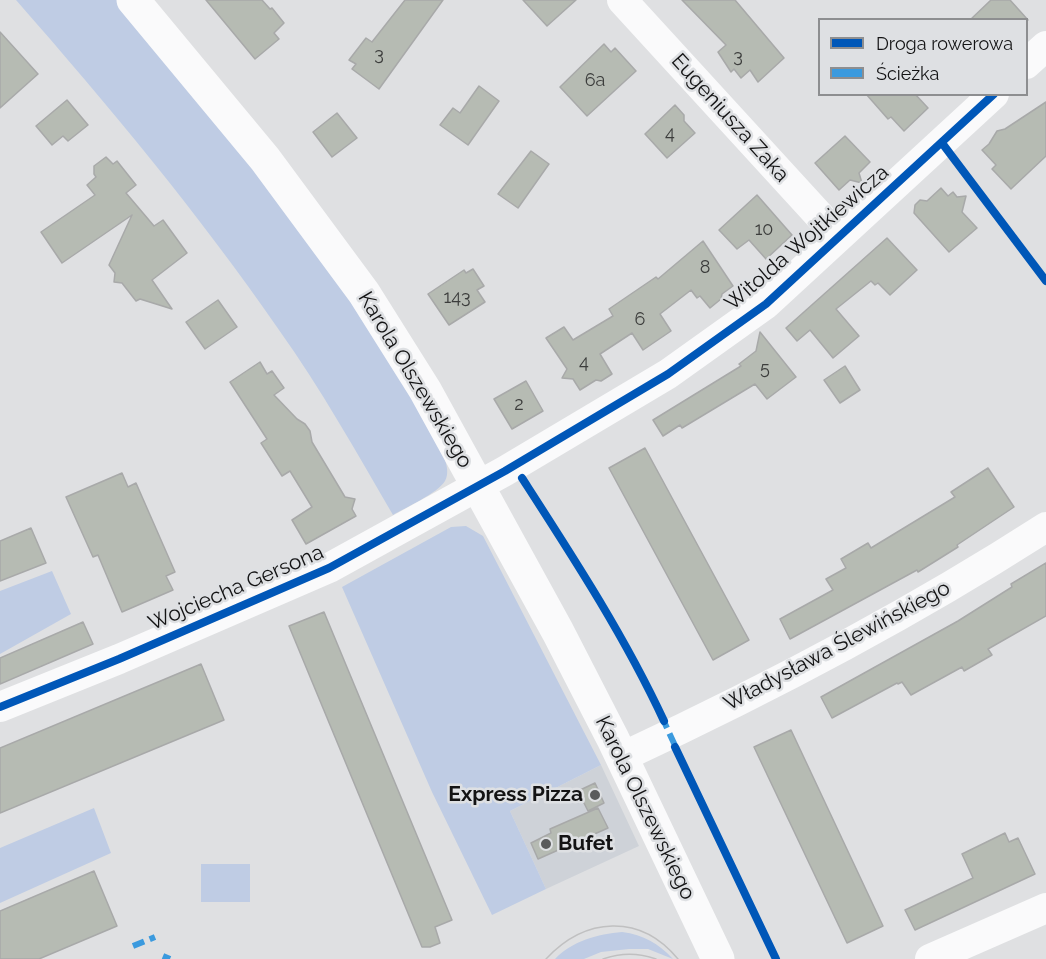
<!DOCTYPE html>
<html>
<head>
<meta charset="utf-8">
<style>
  body { margin:0 }
  #map { position:relative; width:1046px; height:959px; overflow:hidden; background:#dfe0e2; font-family:Raleway,sans-serif }
  canvas { display:block }
  .legend { position:absolute; left:818px; top:18px; width:210px; height:78px; box-sizing:border-box; background:#dee0e3; border:2px solid #8d8e90; margin:0; padding:8px 10px; list-style:none; font-size:18px; color:#131314 }
  .legend li { display:flex; align-items:center; gap:12px; height:30px }
  .legend b { width:30px; border:2px solid #8d8e90 }
</style>
</head>
<body>
<div id="map">
<canvas width="1046" height="959"></canvas>
<ul class="legend">
<li><b style="height:8px;background:#0057b8"></b>Droga rowerowa</li>
<li><b style="height:8px;background:#3b9ade"></b>Ścieżka</li>
</ul>
</div>
<script>
const context = document.querySelector('canvas').getContext('2d');
context.lineJoin = 'round';
function fill(path, color) { context.fillStyle = color; context.fill(path, 'evenodd'); }
function stroke(path, color, width, dash) { context.strokeStyle = color; context.lineWidth = width; context.lineCap = dash ? 'butt' : 'round'; context.setLineDash(dash || []); context.stroke(path); }
function label(font, color, halo, rows, align = 'center') {
  context.font = font + ' Raleway,sans-serif'; context.lineWidth = 5; context.setLineDash([]); context.textBaseline = 'middle'; context.strokeStyle = halo; context.fillStyle = color; for (const [text, x, y, turn = 0] of rows) {
    context.save(); context.translate(x, y); context.rotate((+turn || 0) * Math.PI / 180); context.textAlign = isNaN(turn) ? turn : align; if (halo) context.strokeText(text, 0, 0); context.fillText(text, 0, 0); context.restore();
  }
}
const built = new Path2D(`
  M601 765 639 846 546 889 510 811Z`);
const green = new Path2D(`
  M16 0H120L210 107 383 345 444 457C447 465 449 474 445 481 438 493 405 508 393 515 357 453 321 389 279 330 199 214 109 106 16 0Z
  M466 526 483 536 601 765 510 811 546 889 492 915 432 792 342 587 451 527Z
  M52 571 71 614 0 654V591Z
  M94 808 111 853 0 903V848Z
  M201 864H250V902H201Z
  M622 932C644 935 658 943 673 959L648 949H629L601 952 584 959H555C572 941 598 934 622 932Z`);
const building = new Path2D(`
  M206 0H262L270 9 272 8 284 23 274 33 279 39 255 59Z
  M405 0H443L379 89 352 69 356 64 349 60 366 38 372 42Z
  M523 0H576L547 26Z
  M682 0H735L784 58 758 82 750 70 741 78 734 69 731 72 718 52 726 45Z
  M991 0H1010L1028 20H970Z
  M0 32 38 74 0 108Z
  M604 44 611 52 615 48 636 71 587 116 560 87Z
  M479 86 499 101 468 145 440 125 453 108 460 113Z
  M866 94H915L928 108 904 131 891 117 888 119Z
  M67 100 88 125 68 141 63 136 52 145 36 126Z
  M1046 102V156L1011 189 992 169 996 165 982 150 989 144 997 131 1005 129Z
  M675 105 684 115V121L695 133 667 158 645 134Z
  M337 113 357 138 332 157 313 132Z
  M845 136 870 162 859 173 862 183 850 180 839 190 815 163Z
  M531 151 549 164 518 208 498 194Z
  M106 157 113 164 117 161 136 185 126 193 154 226 163 220 187 253 152 280 172 309 140 299 136 301 122 283 114 282 115 273 109 265 132 215 62 263 41 232 95 195 87 185 96 177 94 174V166Z
  M941 188 948 196 953 192 957 197 966 196 962 212 977 228 949 252 914 213 915 205 920 200 927 201Z
  M757 195 792 235 766 259 749 240 737 249 719 230Z
  M887 238 917 270 890 295 878 283 875 285 871 281 836 309 859 336 833 358 810 330 797 341 786 328Z
  M703 241 733 286 722 294 721 299 710 308 700 296 697 298 691 290 660 314 671 331 643 350 632 333 600 354 612 374 601 381 596 380 580 390 573 379 562 378 567 369 546 338 564 327 573 340 613 316 609 309 656 277 658 279Z
  M473 269 484 286 477 290 485 302 449 325 428 294 464 270 466 273Z
  M218 300 237 327 205 349 186 322Z
  M760 332 796 377 767 399 755 384 682 428 680 425 663 436 653 420 741 366 739 364 756 351Z
  M260 362 267 374 272 371 284 388 274 395 297 419 305 424 310 431 312 442 345 497 355 499 352 509 356 516 306 544 292 520 312 507 290 471 282 476 261 443 267 439 230 382Z
  M845 366 860 390 840 403 824 380Z
  M526 381 543 411 512 429 494 399Z
  M645 448 749 640 713 660 609 468Z
  M988 468 1014 507 957 545 958 547 918 572 917 570 790 639 780 619 833 590 826 579 846 568 841 559 868 543 871 548 955 497 951 492Z
  M122 473 128 487 136 483 175 572 166 576 173 590 122 612 98 555 93 557 66 497Z
  M31 528 46 563 0 581V541Z
  M1046 563V616L988 649 992 655 964 671 962 667 911 695 902 682 898 684 897 683 832 718 821 697 958 621 1012 587 1011 584Z
  M324 612 452 920 435 927 440 943 430 947H422L289 626Z
  M83 622 93 644 0 684V658Z
  M201 664 224 720 0 813V748Z
  M791 730 883 926 847 943 754 747Z
  M595 783 604 803 588 811 578 791Z
  M598 808 608 828 538 859 531 843 551 833 550 829Z
  M1005 833 1009 842 1018 838 1035 874 915 930 905 910 973 878 962 854Z
  M94 871 117 926 39 959H0V911Z`);
const street = new Path2D(`
  M622 0 838 236
  M1026 64 1046 46
  M0 707 119 659 329 568 505 471 668 374 766 304 994 94
  M622 757C768 689 911 614 1046 527
  M930 959 1046 908`);
const secondary = new Path2D(`
  M133 0 265 159 364 293 425 390 558 632 613 739 718 959`);
const tram = new Path2D(`
  M546 959C585 917 640 913 678 959
  M603 959C620 953 639 953 656 959`);
const quiet = new Path2D(`
  M662 717 677 750
  M133 946 155 937
  M163 956 170 959`);
const cycleway = new Path2D(`
  M942 143 1046 281
  M522 478C573 557 624 635 664 721
  M0 707 119 659 329 568 505 471 668 374 766 304 994 94
  M675 747 776 959`);
const markers = [
  [595,795,6,"#5a5b5c"],
  [546,844,6,"#5a5b5c"]
];
const numberNames = [
  ["3",379,55],
  ["3",738,57],
  ["6a",595,81],
  ["4",670,134],
  ["10",764,230],
  ["8",705,268],
  ["143",457,298],
  ["6",640,320],
  ["4",584,363],
  ["5",765,369],
  ["2",519,405]
];
const streetNames = [
  ["Eugeniusza Zaka",730,118,48],
  ["Witolda Wojtkiewicza",807,238,-41],
  ["Karola Olszewskiego",415,380,59],
  ["Wojciecha Gersona",236,588,-23],
  ["Władysława Ślewińskiego",837,646,-28],
  ["Karola Olszewskiego",645,808,64]
];
const poiNames = [
  ["Express Pizza",583,795],
  ["Bufet",558,844,"left"]
];
fill(built, '#ced2d8');
fill(green, '#bfcce4');
fill(building, '#b6bbb3');
stroke(building, '#a8a9a9', 1.5);
stroke(street, '#fafafb', 30);
stroke(secondary, '#fafafb', 33);
stroke(tram, '#c0c0c1', 1.5);
stroke(quiet, '#3b9ade', 6, [12, 6]);
stroke(cycleway, '#0057b8', 8);
for (const [x, y, r, color] of markers) { const dot = new Path2D(); dot.arc(x, y, r, 0, 2 * Math.PI); context.fillStyle = color; context.fill(dot); stroke(dot, '#dee0e3', 2); }
label('18px', '#3c3d3c', null, numberNames);
label('21px', '#131314', '#dee0e3', streetNames);
label('bold 21px', '#131314', '#dee0e3', poiNames, 'right');
</script>
</body>
</html>
